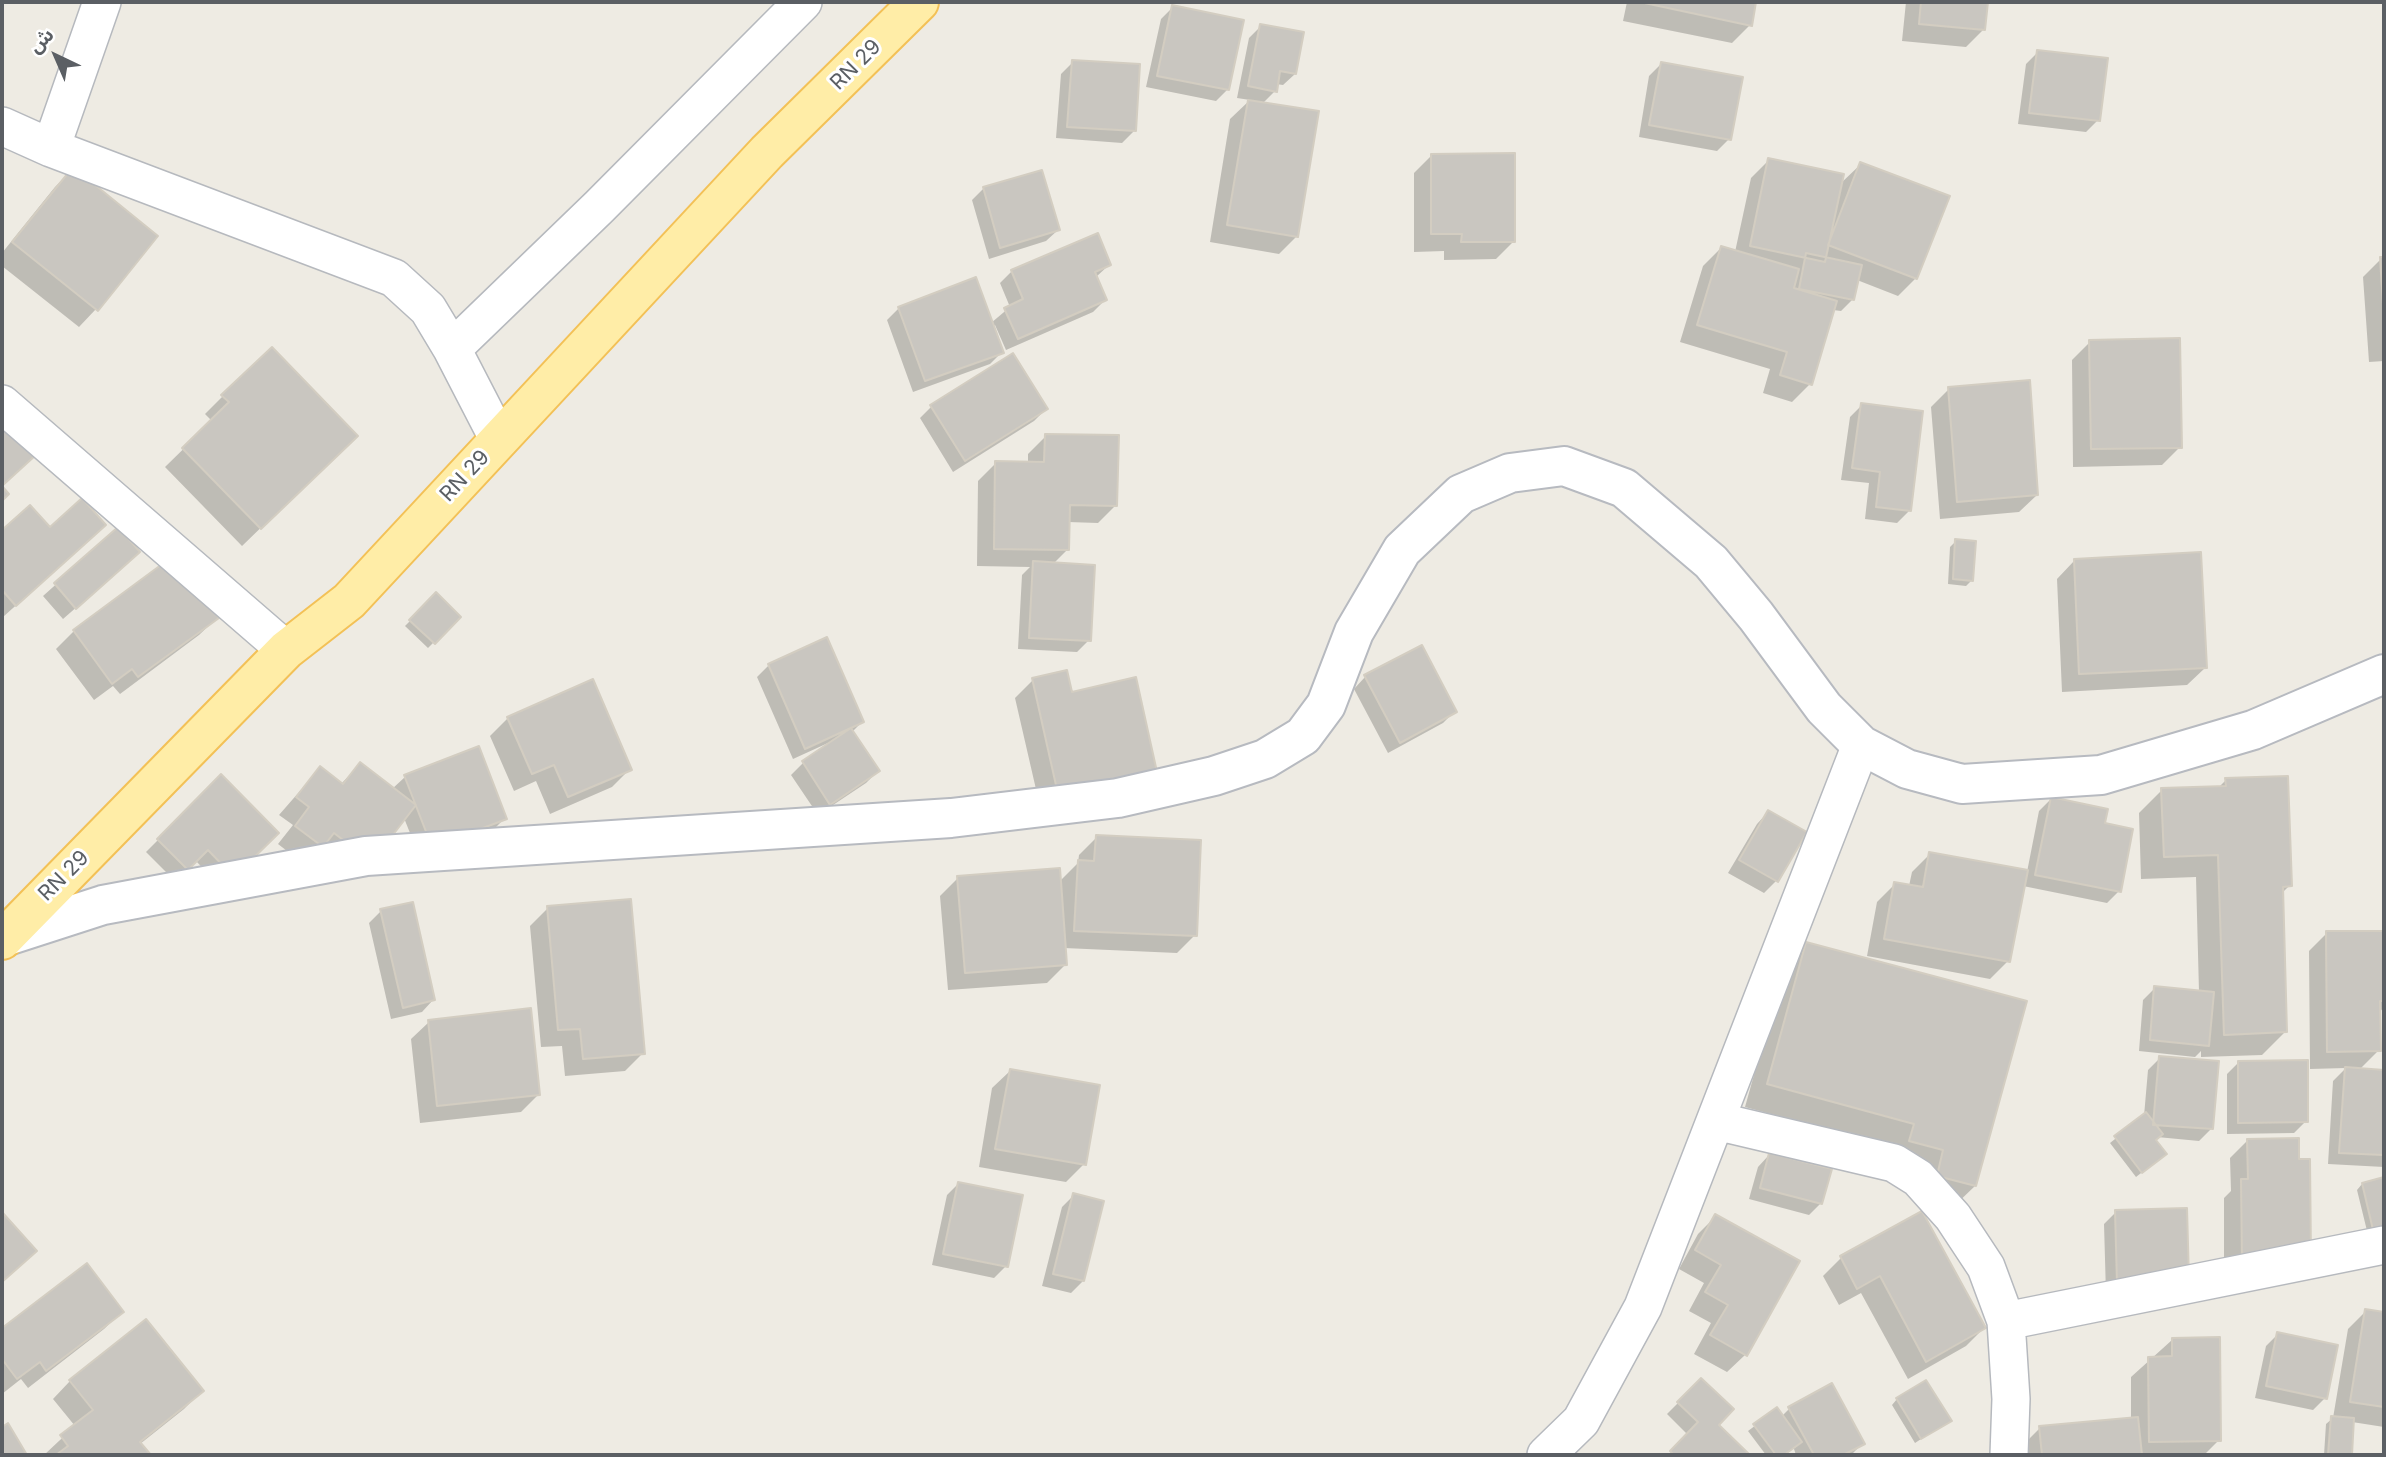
<!DOCTYPE html>
<html>
<head>
<meta charset="utf-8">
<style>
  body { margin:0 }
  #map { position:relative; width:2386px; height:1457px; overflow:hidden; background:#eeebe3; font-family:Inter,"Noto Sans Arabic",sans-serif }
  canvas { display:block }
  .frame { position:absolute; inset:0; border:4px solid #5b5f64; pointer-events:none }
  .north { position:absolute; left:21px; top:21px; width:70px; height:70px; -webkit-text-stroke:5px #fff; paint-order:stroke; rotate:316deg; font-size:19px; font-weight:700; line-height:28px; text-align:center; color:#5b5f64 }
  .north::after { content:''; display:block; margin:auto; width:24px; height:32px; background:#5b5f64; clip-path:polygon(50% 0,100% 100%,50% 72%,0 100%) }
</style>
</head>
<body>
<div id="map">
<canvas width="2386" height="1457"></canvas>
<div class="frame"></div>
<div class="north">ش</div>
</div>
<script>
const context = document.querySelector('canvas').getContext('2d');
context.lineJoin = 'round';
function fill(path, color) { context.fillStyle = color; context.fill(path, 'evenodd'); }
function stroke(path, color, width, dash) { context.strokeStyle = color; context.lineWidth = width; context.lineCap = dash ? 'butt' : 'round'; context.setLineDash(dash || []); context.stroke(path); }
function label(font, color, halo, rows, align = 'center') {
  context.font = font + ' Inter,sans-serif'; context.lineWidth = 6; context.setLineDash([]); context.textBaseline = 'middle'; context.strokeStyle = halo; context.fillStyle = color; for (const [text, x, y, turn = 0] of rows) {
    context.save(); context.translate(x, y); context.rotate((+turn || 0) * Math.PI / 180); context.textAlign = isNaN(turn) ? turn : align; if (halo) context.strokeText(text, 0, 0); context.fillText(text, 0, 0); context.restore();
  }
}
const shadow = new Path2D(`
  M1627 2H1755L1750 25 1732 43 1623 21Z
  M1906 2H1987L1984 29 1966 47 1902 41Z
  M1173 7 1228 89 1216 101 1146 87 1161 19Z
  M1261 26 1295 74 1283 85 1276 84 1275 91 1262 104 1297 236 1279 254 1210 242 1230 119 1250 100 1237 98 1249 38Z
  M2038 52 2098 120 2086 132 2018 124 2026 64Z
  M1073 62 1134 131 1122 143 1056 138 1061 74Z
  M1661 64 1729 139 1717 151 1639 137 1649 76Z
  M1432 155 1514 241 1496 259 1444 260V251L1414 252V173Z
  M1769 160 1840 184 1861 164 1916 278 1898 296 1857 280 1853 299 1841 311 1833 310 1810 384 1792 402 1763 393 1770 369 1680 342 1703 266 1721 248 1735 252 1751 178Z
  M73 169 96 309 79 327 2 266V253L55 187Z
  M984 188 1058 230 1046 241 989 259 972 200Z
  M2384 258V361L2369 362 2363 277 2381 259Z
  M1109 265 1096 277 1105 300 1093 312 1006 350 995 325 992 326 1002 352 990 364 913 392 887 320 899 308 991 323 1010 307 1000 283 1012 271Z
  M2090 342 2180 447 2162 465 2073 467 2072 360Z
  M1949 389 2037 495 2019 512 1940 519 1931 407Z
  M223 396 337 454 242 546 165 467 212 421 205 414Z
  M1862 405 1909 511 1897 523 1865 519 1869 483 1841 480 1850 417Z
  M931 407 1046 409 1034 421 953 472 920 418Z
  M1046 436 1116 505 1098 523 1068 522V549L1053 564 1089 640 1077 652 1018 649 1022 575 1030 567 977 566 978 481 996 463 1028 464V454Z
  M29 507 50 530 92 537 3 617 2 533Z
  M118 529 126 564 63 619 43 596Z
  M1956 541 1972 580 1966 586 1948 584 1950 547Z
  M173 558 217 618 199 635 120 694 113 686 94 700 56 649 74 631Z
  M2074 561 2205 668 2187 685 2062 692 2057 579Z
  M436 595 459 617 428 648 405 626Z
  M769 665 862 722 852 732 878 771 866 783 818 815 791 775 803 763 829 745 828 743 793 759 757 677Z
  M1365 677 1455 711 1443 723 1388 753 1354 689Z
  M1135 679 1041 811 1015 698 1033 680 1071 694Z
  M508 718 630 769 612 787 550 814 536 781 514 791 490 736Z
  M360 764 392 789 405 777 505 818 493 830 420 858 404 818 370 861 353 879 317 851 304 864 278 844 293 825 279 815 320 768 341 784Z
  M221 777V887L195 860 175 881 146 852Z
  M2226 780 2290 885 2281 894 2285 1032 2262 1055 2201 1057V1051L2195 1057 2139 1051 2143 1000 2155 988 2199 992 2196 877 2141 879 2139 813 2162 790 2218 788Z
  M2051 799 2103 825 2119 891 2107 903 2023 886 2008 961 1990 979 1867 956 1877 902 1895 884 1909 886 1912 872 1930 854 2027 872 2039 811Z
  M1768 812 1804 833 1776 881 1764 893 1728 873 1757 824Z
  M1097 837 1195 935 1177 953 1064 948 1065 965 1047 983 948 990 940 896 958 878 1059 882 1078 863 1079 855Z
  M548 908 643 1053 625 1071 565 1076 562 1046 541 1047 530 926Z
  M381 911 433 1000 422 1012 391 1019 369 923Z
  M2384 932V1007L2379 1013V1050L2359 1070 2384 1072V1167L2328 1164 2333 1081 2346 1068 2310 1069 2309 951 2327 933Z
  M1807 944 1975 1186 1951 1209 1891 1147 1745 1107 1784 968Z
  M429 1022 539 1094 521 1112 420 1123 411 1039Z
  M2160 1058 2211 1129 2199 1141 2157 1137 2154 1140 2159 1159 2136 1177 2110 1143 2144 1116 2148 1070Z
  M2239 1062 2306 1121 2294 1133 2227 1134V1074Z
  M1010 1071 1084 1164 1066 1182 979 1167 992 1088Z
  M2248 1140 2310 1259 2224 1278V1198L2231 1191 2230 1158Z
  M1769 1155 1821 1203 1809 1215 1749 1199 1758 1167Z
  M2384 1179V1235L2369 1239 2357 1190 2362 1184Z
  M959 1183 1006 1266 994 1278 932 1265 947 1195Z
  M1074 1195 1083 1281 1071 1293 1042 1286 1062 1207Z
  M2116 1212 2188 1279 2106 1294 2104 1224Z
  M1922 1214 1984 1328 1966 1346 1908 1379 1861 1293 1839 1305 1823 1276 1841 1258Z
  M1716 1216 1745 1355 1727 1372 1694 1354 1711 1323 1689 1311 1704 1283 1679 1269 1698 1234Z
  M86 1265 122 1312 104 1329 28 1388 21 1379 2 1394V1330Z
  M2366 1311 2384 1314V1427L2352 1422 2351 1455H2324L2326 1424 2333 1418 2348 1329Z
  M2278 1334 2325 1398 2313 1410 2255 1398 2266 1346Z
  M2172 1340 2219 1440 2204 1455H2023L2022 1446 2040 1428 2131 1419V1377Z
  M1701 1380 1717 1425 1748 1455H1668L1688 1435 1667 1414Z
  M70 1381 202 1391 184 1409 140 1444 149 1455H44L75 1426 53 1399Z
  M1897 1399 1950 1420 1915 1443 1892 1405Z
  M1789 1409 1862 1444 1851 1455H1796L1793 1446 1781 1455H1766L1748 1431 1776 1410 1781 1417Z`);
const building = new Path2D(`
  M1640 2H1756L1752 26Z
  M1921 2H1988L1985 30 1919 24Z
  M1172 5 1244 20 1229 90 1157 76Z
  M1260 24 1304 32 1296 74 1280 71 1277 92 1248 86Z
  M2037 50 2108 58 2100 121 2029 113Z
  M1072 60 1140 64 1136 131 1067 127Z
  M1661 62 1743 77 1731 140 1649 125Z
  M1248 100 1319 111 1298 237 1227 225Z
  M1515 153V242H1461L1462 234H1431V154Z
  M1768 158 1844 174 1825 262 1750 246Z
  M1860 162 1950 196 1917 279 1828 245Z
  M73 167 158 236 98 311 12 242Z
  M1042 170 1060 230 1000 248 983 187Z
  M1098 233 1111 265 1095 272 1107 300 1018 339 1004 308 1023 299 1011 270Z
  M1721 246 1799 269 1794 288 1837 301 1812 385 1780 375 1787 352 1697 325Z
  M1806 253 1862 265 1854 300 1799 289Z
  M2380 257H2384V319Z
  M976 277 1004 353 925 381 898 307Z
  M2180 338 2182 448 2091 449 2089 340Z
  M272 347 358 436 261 529 182 448 229 402 221 395Z
  M1013 353 1048 409 965 461 930 405Z
  M2030 380 2038 495 1957 502 1948 387Z
  M1861 403 1923 411 1911 511 1876 507 1880 472 1852 468Z
  M2 415 37 454 2 486 9 494 2 501Z
  M1045 434 1119 435 1117 506 1070 505 1069 550 994 549 995 461 1044 462Z
  M82 498 106 525 16 606 2 590V530L30 505 50 527Z
  M118 527 140 552 76 609 54 583Z
  M1955 539 1976 541 1973 581 1953 579Z
  M2201 552 2207 668 2079 674 2074 559Z
  M173 556 219 618 138 677 132 669 112 684 73 630Z
  M1033 561 1095 565 1091 641 1029 638Z
  M436 592 461 617 435 644 409 620Z
  M827 637 864 722 805 749 768 664Z
  M1422 645 1457 712 1400 743 1364 675Z
  M1067 670 1072 692 1136 677 1157 772 1058 794 1032 678Z
  M593 679 632 770 568 797 554 765 532 774 507 717Z
  M851 728 880 771 830 805 802 761Z
  M479 746 507 819 432 847 404 775Z
  M360 762 416 805 372 862 334 833 323 847 295 826 309 807 296 797 320 766 343 784Z
  M221 774 279 833 234 877 208 850 188 870 157 839Z
  M2288 776 2292 886 2283 887 2287 1032 2224 1035 2218 855 2164 857 2161 788 2226 786 2225 778Z
  M2051 797 2108 809 2105 823 2133 829 2121 892 2035 875Z
  M1768 810 1807 832 1778 882 1739 860Z
  M1096 835 1201 840 1197 936 1074 931 1078 860 1094 861Z
  M1929 852 2028 870 2010 962 1884 939 1894 882 1923 887Z
  M1060 868 1067 965 965 973 957 876Z
  M631 899 645 1054 583 1059 580 1029 558 1030 547 906Z
  M413 902 435 1000 403 1008 380 909Z
  M2326 931H2384V1001H2380L2381 1051 2327 1052Z
  M1806 942 2027 1001 1976 1186 1937 1176 1943 1150 1909 1141 1914 1124 1767 1084Z
  M2154 986 2214 992 2209 1046 2150 1040Z
  M531 1008 540 1095 437 1106 428 1020Z
  M2159 1056 2219 1061 2213 1129 2153 1125Z
  M2308 1060V1122L2238 1123V1061Z
  M2345 1067 2384 1070V1155L2339 1153Z
  M1010 1069 1100 1085 1086 1165 995 1149Z
  M2146 1112 2163 1134 2156 1140 2167 1154 2142 1173 2114 1136Z
  M2299 1138V1159H2310L2311 1260 2242 1261 2241 1179H2248L2247 1139Z
  M1769 1153 1832 1169 1822 1204 1760 1188Z
  M2384 1177V1232L2374 1234 2362 1183Z
  M958 1182 1023 1195 1008 1267 943 1254Z
  M1073 1193 1104 1201 1084 1281 1053 1274Z
  M2187 1208 2189 1280 2117 1282 2115 1210Z
  M1922 1211 1986 1328 1926 1362 1880 1276 1857 1289 1840 1256Z
  M2 1212 37 1251 2 1282Z
  M1715 1214 1800 1261 1747 1356 1710 1335 1728 1305 1705 1292 1721 1265 1695 1250Z
  M87 1263 124 1312 46 1371 40 1362 17 1379 2 1359V1328Z
  M2365 1309 2384 1312V1407L2350 1402Z
  M146 1319 204 1391 140 1442 151 1455H56L68 1446 60 1435 93 1410 69 1380Z
  M2277 1332 2338 1345 2327 1399 2266 1386Z
  M2220 1337 2221 1441 2149 1442 2148 1357 2172 1356V1338Z
  M1701 1378 1734 1409 1719 1425 1750 1455H1674L1670 1451 1698 1422 1677 1402Z
  M1926 1380 1952 1421 1921 1439 1896 1398Z
  M1832 1383 1865 1444 1843 1455H1814L1788 1407Z
  M1777 1407 1802 1442 1784 1455H1776L1753 1424Z
  M2331 1416 2354 1418 2352 1455H2328Z
  M2138 1417 2142 1455H2042L2039 1426Z
  M8 1423 27 1455H2V1427Z`);
const street = new Path2D(`
  M2 126 51 148 394 278 428 309 452 349 499 440
  M51 148 102 2
  M452 349 599 207 803 2
  M2 404 286 650
  M1716 1121 1894 1163 1918 1178 1953 1217 1986 1267 2006 1321 2011 1399 2009 1455
  M2006 1321 2384 1245
  M1546 1455 1581 1421 1643 1307 1861 745`);
const secondary = new Path2D(`
  M4 937 103 905 366 856 951 818 1118 798 1214 776 1265 759 1303 736 1326 705 1354 632 1402 550 1461 494 1510 473 1564 466 1624 488 1711 562 1756 616 1824 708 1861 745 1907 769 1962 784 2101 775 2253 730 2384 674`);
const primary = new Path2D(`
  M2 940 286 650 349 601 767 152 919 2`);
const streetNames = [
  ["RN 29",856,65,-45],
  ["RN 29",465,476,-47],
  ["RN 29",64,876,-45]
];
fill(shadow, '#0003');
fill(building, '#c9c6c0');
stroke(building, '#d3cdc1', 2);
stroke(street, '#b6b9be', 40);
stroke(secondary, '#b7bac0', 42);
stroke(primary, '#f3c157', 42);
stroke(street, '#fff', 37);
stroke(secondary, '#fff', 38);
stroke(primary, '#ffeda7', 38);
label('21px', '#5b5f64', '#fff', streetNames);
</script>
</body>
</html>
